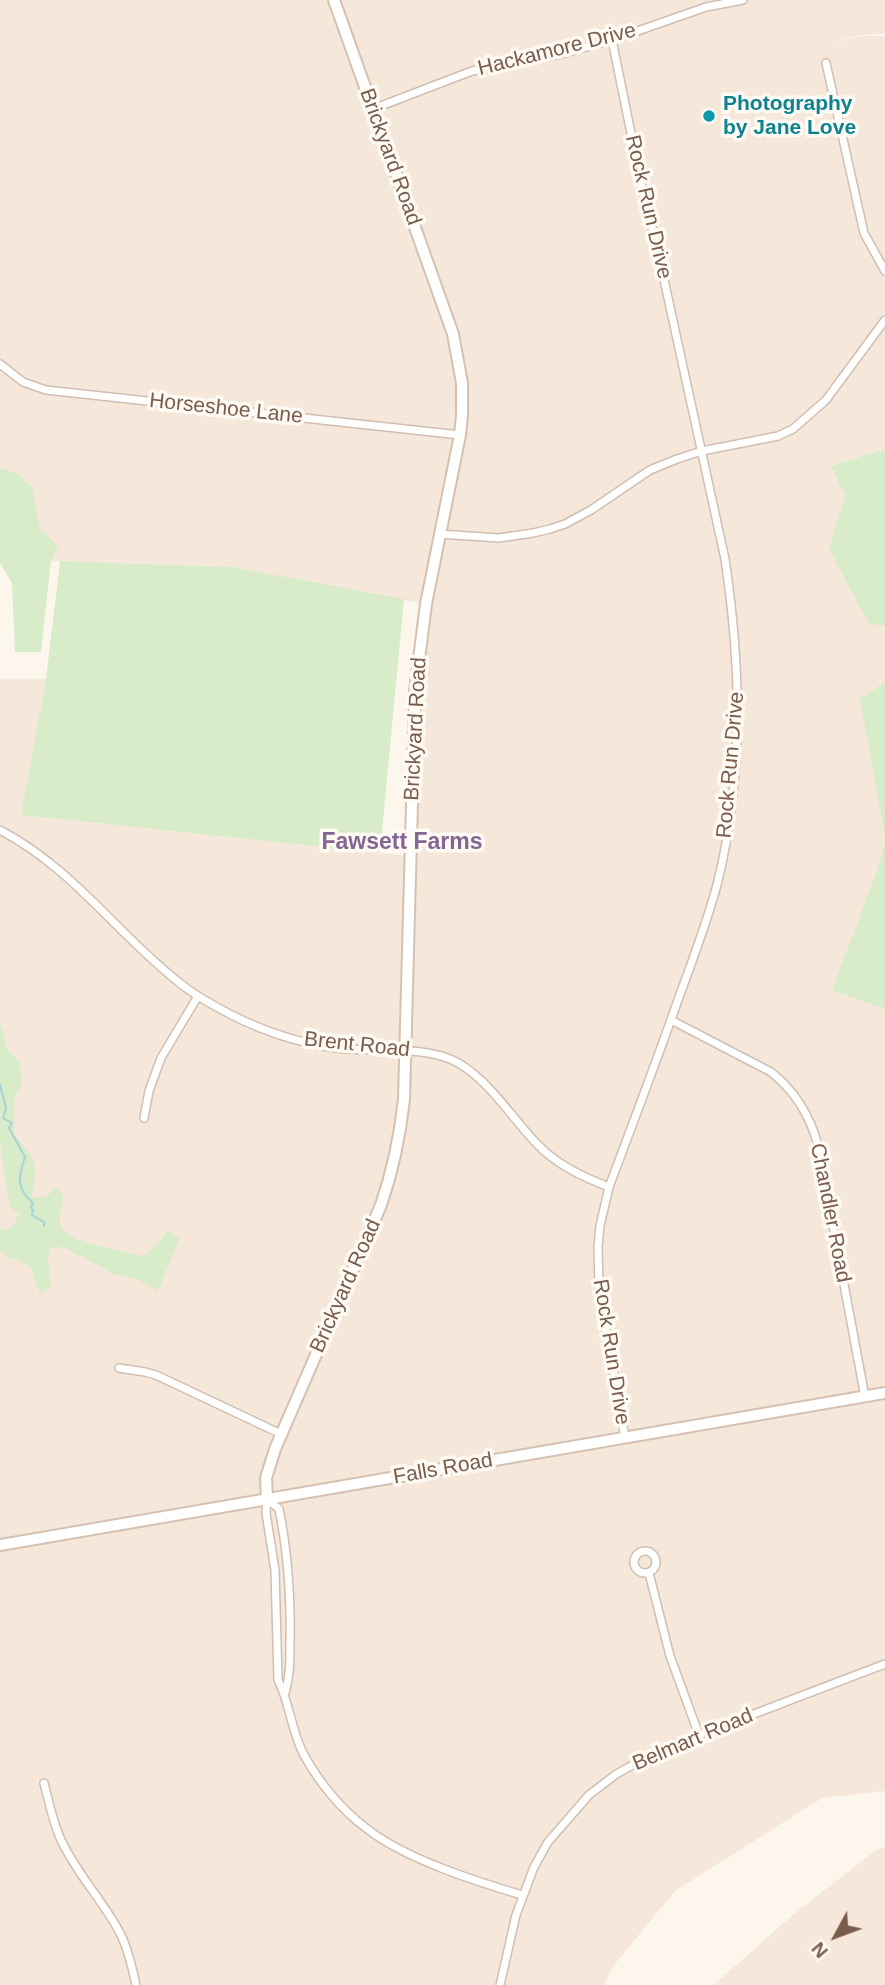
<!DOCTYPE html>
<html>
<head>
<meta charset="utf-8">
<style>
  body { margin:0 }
  #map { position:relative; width:885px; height:1985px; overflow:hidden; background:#fdf6ec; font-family:Arial,sans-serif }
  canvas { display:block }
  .north { position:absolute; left:801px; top:1901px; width:70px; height:70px; -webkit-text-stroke:5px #fffaf3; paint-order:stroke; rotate:229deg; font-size:19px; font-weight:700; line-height:28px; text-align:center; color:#7a5c4d }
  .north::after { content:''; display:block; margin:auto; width:24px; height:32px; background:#7a5c4d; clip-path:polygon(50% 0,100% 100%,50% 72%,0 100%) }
</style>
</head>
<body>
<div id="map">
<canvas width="885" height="1985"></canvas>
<div class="north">N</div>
</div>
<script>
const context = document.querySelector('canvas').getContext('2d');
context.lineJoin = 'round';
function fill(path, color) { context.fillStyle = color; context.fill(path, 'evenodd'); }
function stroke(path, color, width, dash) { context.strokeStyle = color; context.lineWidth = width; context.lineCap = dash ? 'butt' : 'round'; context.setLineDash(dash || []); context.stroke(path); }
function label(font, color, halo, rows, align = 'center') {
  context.font = font + ' Arial,sans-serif'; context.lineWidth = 7; context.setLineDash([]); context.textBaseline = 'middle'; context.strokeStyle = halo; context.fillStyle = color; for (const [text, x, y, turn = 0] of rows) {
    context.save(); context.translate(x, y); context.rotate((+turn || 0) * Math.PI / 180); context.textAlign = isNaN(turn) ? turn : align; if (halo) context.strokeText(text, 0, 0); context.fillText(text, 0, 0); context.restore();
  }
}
const residential = new Path2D(`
  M0 0H885V34L862 35 829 43 862 36H885V1791L822 1798 675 1891 614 1965 604 1985H0V679H46L22 815 410 856 425 604 232 567 60 561 0 563Z
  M885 1847V1985H714L797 1911 878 1849Z`);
const green = new Path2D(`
  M885 449V626L869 624 829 549 845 495 831 466Z
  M0 468 19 474 32 488 40 528 58 547 51 561 41 652H15L12 583 0 563Z
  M60 561 232 567 404 599 380 853 21 815 46 679Z
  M885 682V837L860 699Z
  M885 841V1009L832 990 877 871Z
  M0 1023 5 1036V1047L20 1062 22 1083 15 1095 14 1134C37 1163 38 1159 32 1197L45 1198 56 1187 64 1196C62 1206 57 1220 62 1229 68 1241 129 1253 144 1256L154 1248 168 1230 179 1239 158 1291 137 1279 116 1275 63 1247 51 1248 48 1258 51 1287 40 1293 31 1268 20 1261 8 1257 0 1250V1228L6 1231 15 1224 19 1213 10 1208 0 1143Z`);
const stream = new Path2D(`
  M0 1085 6 1108 3 1118 12 1123 9 1128 25 1157C18 1178 16 1188 33 1203L31 1207 33 1211 32 1215 44 1222V1226`);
const street = new Path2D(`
  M612 40 644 197 656 243 725 559C741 666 744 774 718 881 708 920 693 959 679 997 657 1060 633 1123 609 1187L600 1226 598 1247 599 1288 625 1438
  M826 63 864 233 885 271
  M373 109 472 71 561 54 612 40 706 7 743 0
  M0 364 23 382 46 390 460 435
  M439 534 499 538 533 533 550 529 565 524 591 510 650 470 677 459 702 451 778 436 793 429 826 400 885 320
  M0 830C71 867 115 931 176 980 196 997 221 1010 244 1021 275 1035 312 1046 346 1049 381 1051 431 1046 460 1064 490 1082 513 1119 537 1144 557 1165 583 1177 609 1187
  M671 1020 771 1072C795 1091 810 1116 818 1145L865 1397
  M144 1118 149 1091 161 1058 198 996
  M119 1368 145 1372 156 1375 281 1434
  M267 1499 266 1513 275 1570 278 1680C290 1703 291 1731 304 1755 319 1782 341 1809 366 1828 405 1859 475 1881 522 1895
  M267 1499 279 1509C288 1553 291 1599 290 1645 290 1662 290 1677 285 1693
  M634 1562a11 11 0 1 1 22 0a11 11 0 1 1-22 0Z
  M649 1573 670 1656 699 1735
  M44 1783C49 1802 53 1823 61 1840 77 1874 103 1901 120 1933 128 1949 132 1967 136 1985
  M500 1985 516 1915 534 1867 548 1842 589 1795 615 1775 657 1751 885 1664`);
const secondary = new Path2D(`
  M267 1499 266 1478 275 1449 381 1205C393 1170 400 1136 404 1099L415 691 426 604 460 435 462 415V383L453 334 334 0
  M0 1545 885 1393`);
const markers = [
  [709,116,7,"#0f9aa8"]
];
const streetNames = [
  ["Hackamore Drive",557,50,-14],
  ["Brickyard Road",390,157,70],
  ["Rock Run Drive",648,207,77],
  ["Horseshoe Lane",226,409,6],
  ["Brickyard Road",416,729,-87],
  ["Rock Run Drive",731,765,-85],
  ["Brent Road",357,1045,6],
  ["Chandler Road",830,1213,79],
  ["Brickyard Road",346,1286,-66],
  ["Rock Run Drive",611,1352,81],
  ["Falls Road",443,1469,-10],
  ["Belmart Road",693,1740,-23]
];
const cultureNames = [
  ["Photography",723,104],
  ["by Jane Love",723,128]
];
const neighbourhoodNames = [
  ["Fawsett Farms",402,843]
];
fill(residential, '#f5e8da');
fill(green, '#d8ecc9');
stroke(stream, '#a5d3da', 2);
stroke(street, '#d1beb0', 10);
stroke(secondary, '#d6c0b0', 14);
stroke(street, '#fff', 7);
stroke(secondary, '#fff', 10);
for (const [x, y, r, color] of markers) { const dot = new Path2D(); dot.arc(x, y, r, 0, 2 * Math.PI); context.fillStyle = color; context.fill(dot); stroke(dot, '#fffaf3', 2.5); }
label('21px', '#7a5c4d', '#fffaf3', streetNames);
label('bold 21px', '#0d838f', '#fffaf3', cultureNames, 'left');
label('bold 23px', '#846695', '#fffaf3', neighbourhoodNames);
</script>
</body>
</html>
